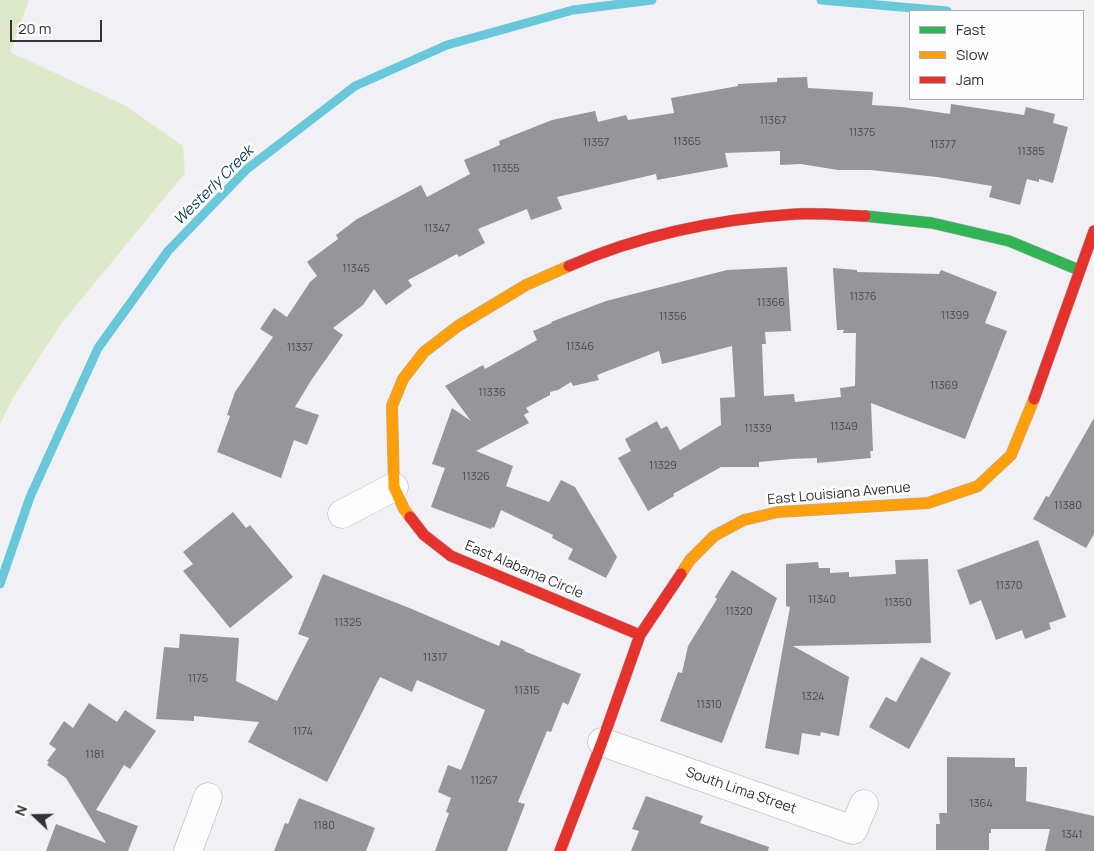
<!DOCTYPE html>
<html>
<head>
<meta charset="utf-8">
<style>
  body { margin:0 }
  #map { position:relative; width:1094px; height:851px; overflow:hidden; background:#f1f1f5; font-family:Manrope,sans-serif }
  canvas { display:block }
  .legend { position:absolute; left:909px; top:10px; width:175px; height:90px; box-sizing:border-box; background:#fefefe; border:1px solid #acacad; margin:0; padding:6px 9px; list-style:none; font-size:15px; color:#323234 }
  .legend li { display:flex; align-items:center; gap:10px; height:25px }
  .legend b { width:25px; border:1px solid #acacad }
  .north { position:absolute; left:10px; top:791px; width:50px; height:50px; -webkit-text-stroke:4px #fefefe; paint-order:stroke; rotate:291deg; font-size:14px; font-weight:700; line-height:20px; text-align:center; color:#323234 }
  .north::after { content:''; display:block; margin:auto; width:18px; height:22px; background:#323234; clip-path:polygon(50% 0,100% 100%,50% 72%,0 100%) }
  .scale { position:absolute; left:10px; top:20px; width:92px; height:22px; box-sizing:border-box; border:2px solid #323234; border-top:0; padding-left:6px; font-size:15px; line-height:18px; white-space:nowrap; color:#323234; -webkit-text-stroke:4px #fefefe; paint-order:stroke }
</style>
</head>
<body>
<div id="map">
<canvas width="1094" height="851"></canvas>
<ul class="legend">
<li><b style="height:6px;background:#30b455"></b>Fast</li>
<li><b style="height:6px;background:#ff9f0a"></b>Slow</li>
<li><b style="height:6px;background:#e5322d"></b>Jam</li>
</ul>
<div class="north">N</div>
<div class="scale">20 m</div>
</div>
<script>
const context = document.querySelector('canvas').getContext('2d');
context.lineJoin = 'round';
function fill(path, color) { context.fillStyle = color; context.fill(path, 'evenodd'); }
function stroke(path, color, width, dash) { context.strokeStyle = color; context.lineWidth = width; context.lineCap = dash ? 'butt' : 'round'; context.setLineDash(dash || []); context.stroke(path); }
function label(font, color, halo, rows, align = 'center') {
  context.font = font + ' Manrope,sans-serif'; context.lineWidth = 5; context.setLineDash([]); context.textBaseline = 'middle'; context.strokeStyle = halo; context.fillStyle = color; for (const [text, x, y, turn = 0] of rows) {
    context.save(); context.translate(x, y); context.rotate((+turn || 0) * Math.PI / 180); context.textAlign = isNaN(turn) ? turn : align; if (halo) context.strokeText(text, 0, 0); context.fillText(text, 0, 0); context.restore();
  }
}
const green = new Path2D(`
  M0 0H29L10 52 126 106 183 146 185 173 61 324 13 398 0 424Z`);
const stream = new Path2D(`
  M821 0 947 11
  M0 584 30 497 98 348 168 251 247 169 355 86 447 45 573 10 652 0`);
const building = new Path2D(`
  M807 77 808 88 873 92 872 105 902 107 950 114 951 104 1024 115 1026 107 1055 114 1053 123 1068 127 1053 183 1039 179V182L1027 179 1020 205 989 197 992 186 937 177 870 170H838L801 164 780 165V151L725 153 728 167 657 180 656 174 557 197 562 209 531 220 527 209 478 229 485 243 459 257 457 254 408 280 412 286 386 305 374 289 363 305 333 328 343 335 312 379 295 407 319 415 307 445 294 440 281 478 217 452 230 416 227 415 235 392 273 337 260 329 274 308 287 317 310 282 317 276 307 262 338 239 336 235 357 219 421 185 427 197 470 174 464 160 500 145 499 141 552 120 595 111 598 122 626 115 628 120 674 113 671 98 738 86V84L777 82V78Z
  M787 267 791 331 765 332 766 344H762L764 396 794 394 795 402 841 397 840 388 855 386 856 333H843L844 330H837L833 268 857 270V272L939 274 941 270 997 292 985 323 1007 331 965 439 871 403 873 451H870L871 458 817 463V458L790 459 759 462V467H721L673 494 674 496 648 511 618 458 631 451 625 439 657 421 661 429 667 426 680 450 721 425 720 398 735 397 732 346 662 364 659 351 597 375 599 380 573 386 571 382 558 390 550 392V395L526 408 529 412 524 415 529 423 476 451 513 466 506 486 549 502 561 480 575 487 617 557 606 578 568 559 573 549 552 538 553 535 501 510 494 528 492 527 491 529 431 507 445 468 432 464 452 408 471 421 445 386 483 365 485 369 537 340 533 331 552 323 551 322 606 301 727 270Z
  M1094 418V534L1086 548 1033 519 1046 496 1049 497Z
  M233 512 246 528 250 525 293 577 230 628 183 571 193 564 183 552Z
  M1038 540 1066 617 1049 623 1051 629 1025 639 1022 630 996 640 981 600 970 605 957 570Z
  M928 559 931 643 793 646 849 677 839 736 821 732 820 736 802 733 799 755 765 748 790 607 786 606V564L818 562 819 568H830V573L849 572V577L896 574 895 560Z
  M732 570 777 598 722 743 660 721 678 672 682 673 688 646 717 599 715 597Z
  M323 574 407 607 499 646 501 640 525 650 524 651 581 674 568 705 563 702 551 732 547 731 518 802 525 804 507 851H435L449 813 446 812 451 798 438 792 448 765 461 770 485 710 417 680 412 692 380 677 327 782 248 742 259 722 194 716V721L156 719 164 647 179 648 180 634 239 638 236 681 277 701 309 638 298 634Z
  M921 657 951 673 909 749 869 727 886 697 896 702Z
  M89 703 117 722 125 710 156 731 130 769 124 765 96 810 138 826 128 851H46L56 824 106 843 66 778 47 765 49 762 47 761 56 749 49 744 64 721 73 728Z
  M947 757 1015 758V767H1027L1026 801 1094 816V851H1045L1050 829H991V833H989V850H936V824H940L939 813H947Z
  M646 796 703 816 700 823 769 847 768 851H631L639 831 632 829Z
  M299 798 375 828 366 851H274L285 823 288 824Z`);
const street = new Path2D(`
  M342 514 394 487
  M602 742 853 830 864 804
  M188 851 208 797`);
const fast = new Path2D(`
  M865 216 932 223 1009 241 1079 270`);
const slow = new Path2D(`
  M410 517 404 509 394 487 392 406 403 379 424 352 458 326 526 285 569 266
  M681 574 690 560 714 536 744 520 778 512 928 503 978 486 1011 455 1034 399`);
const jam = new Path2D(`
  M569 266C640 235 718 219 796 214 818 213 842 215 865 216
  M1034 399 1094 231
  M410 517 424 535 451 556 640 635
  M560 851 602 742 640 635 681 574`);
const numberNames = [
  ["11367",773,121],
  ["11375",862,133],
  ["11365",687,142],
  ["11357",596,143],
  ["11377",943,145],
  ["11385",1031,152],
  ["11355",506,169],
  ["11347",437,229],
  ["11345",356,269],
  ["11376",863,297],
  ["11366",771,303],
  ["11399",955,316],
  ["11356",673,317],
  ["11346",580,347],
  ["11337",300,348],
  ["11369",944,386],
  ["11336",492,393],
  ["11349",844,427],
  ["11339",758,429],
  ["11329",663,466],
  ["11326",476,477],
  ["11380",1068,506],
  ["11370",1009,586],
  ["11340",822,600],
  ["11350",898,603],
  ["11320",739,612],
  ["11325",348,623],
  ["11317",435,658],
  ["1175",198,679],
  ["11315",527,691],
  ["1324",813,697],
  ["11310",709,705],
  ["1174",303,732],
  ["1181",95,755],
  ["11267",484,781],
  ["1364",981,804],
  ["1180",324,826],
  ["1341",1072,835]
];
const streetNames = [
  ["East Louisiana Avenue",839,494,-5],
  ["East Alabama Circle",524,570,23],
  ["South Lima Street",741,791,19]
];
const waterNames = [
  ["Westerly Creek",214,186,-45]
];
fill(green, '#dee9ca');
stroke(stream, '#68c8d9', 9);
fill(building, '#969598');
stroke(street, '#afafb1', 29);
stroke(fast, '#afafb1', 12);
stroke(slow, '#afafb1', 12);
stroke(jam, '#afafb1', 12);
stroke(street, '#fdfdfe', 28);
stroke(fast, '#30b455', 11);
stroke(slow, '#ff9f0a', 11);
stroke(jam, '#e5322d', 11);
label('11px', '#4b4b4d', null, numberNames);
label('14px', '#323234', '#fefefe', streetNames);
label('italic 15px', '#09444e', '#fefefe', waterNames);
</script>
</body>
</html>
